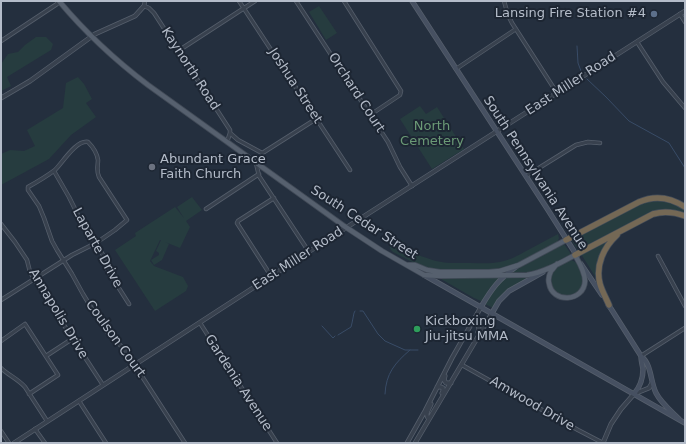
<!DOCTYPE html>
<html>
<head>
<meta charset="utf-8">
<style>
  body { margin:0 }
  #map { position:relative; width:686px; height:444px; overflow:hidden; background:#242f3e; font-family:"DejaVu Sans",sans-serif }
  canvas { display:block }
  .frame { position:absolute; inset:0; border:2px solid #b4bcc9; pointer-events:none }
</style>
</head>
<body>
<div id="map">
<canvas width="686" height="444"></canvas>
<div class="frame"></div>
</div>
<script>
const context = document.querySelector('canvas').getContext('2d');
context.lineJoin = 'round';
function fill(path, color) { context.fillStyle = color; context.fill(path, 'evenodd'); }
function stroke(path, color, width, dash) { context.strokeStyle = color; context.lineWidth = width; context.lineCap = dash ? 'butt' : 'round'; context.setLineDash(dash || []); context.stroke(path); }
function label(font, color, halo, rows, align = 'center') {
  context.font = font + ' "DejaVu Sans",sans-serif'; context.lineWidth = 4; context.setLineDash([]); context.textBaseline = 'middle'; context.strokeStyle = halo; context.fillStyle = color; for (const [text, x, y, turn = 0] of rows) {
    context.save(); context.translate(x, y); context.rotate((+turn || 0) * Math.PI / 180); context.textAlign = isNaN(turn) ? turn : align; if (halo) context.strokeText(text, 0, 0); context.fillText(text, 0, 0); context.restore();
  }
}
const green = new Path2D(`
  M319 6 337 33 326 40 309 12Z
  M36 37H46L53 44 51 50 7 77 11 86 1 91V64L8 54 18 52 25 45Z
  M78 77 84 84 92 99 86 103 96 117 71 135 49 159 1 185V154L10 150 24 151 35 146 27 130 63 108 66 83Z
  M420 106 426 114 437 107 464 149 432 169 400 119Z
  M192 197 202 210 186 221 190 227 180 248 165 242 169 244 162 260 154 265 151 260 159 255V253L156 251 161 240H160L150 261 154 266 183 277 188 286 186 291 155 311 115 250 136 236 135 233 175 207 184 218 177 207Z
  M652 200 667 201 685 209V214L661 211 578 250 572 241 573 239 638 205Z
  M558 234 559 238 557 243 516 264 499 270 445 271 429 269 416 264 393 252C387 247 389 239 397 239 404 239 409 248 414 252 417 255 423 257 427 258 441 264 455 263 470 263 480 263 490 264 500 262 510 260 519 255 528 250 538 245 548 239 558 234Z
  M609 239 606 245 598 281 581 254Z
  M564 244 571 254C567 258 562 260 557 262 540 270 531 273 512 273V272Z
  M570 260C584 261 590 294 568 296 565 296 563 296 559 294 556 292 553 289 552 285 548 272 560 264 570 260Z
  M532 276 513 287 493 308 485 304 494 289 505 277Z
  M500 277 489 289 483 300 481 301 474 298 441 279 442 278Z`);
const stream = new Path2D(`
  M577 46 578 63 581 71
  M587 79 606 97 629 121 669 143 685 168
  M360 311H363L378 334 385 341 405 350H418
  M322 326 333 338 335 336
  M338 335 351 327 352 323 354 313 355 311
  M385 394C386 373 395 363 410 350`);
const minor = new Path2D(`
  M145 1 144 6 149 8 154 13 230 130V133L227 142
  M239 1 350 170
  M296 1 388 142 400 167 412 186
  M344 1 401 91 400 95 370 115
  M504 1 508 15 512 23 557 93
  M680 14 685 22
  M1 41 57 4 59 1
  M637 42 663 82 685 108
  M178 51 255 1
  M456 69 516 29
  M230 133 238 140 262 153 264 152 316 119
  M256 163 259 176 309 252
  M54 171 69 197 80 219 105 258 106 267 108 271 129 304
  M526 176 576 145 588 142 600 143
  M206 209 259 174
  M1 224 15 242 27 260 30 272 34 279 103 385
  M658 256 685 306
  M271 276 237 223 238 221 274 198
  M1 300 61 262 72 255 96 243 115 230 127 220 99 177C96 170 98 166 98 160 97 153 92 146 88 142 76 140 63 162 55 170 47 176 37 182 28 187V190L39 206 44 218 52 241 57 250 72 274 83 294 105 330 125 350 185 443
  M200 323 277 443
  M1 341 25 324 58 375 29 394
  M46 356 72 339
  M641 356 685 328
  M462 365 578 430 603 443
  M1 368C8 375 18 379 25 387L47 421
  M79 401 106 443
  M35 429 45 443
  M1 431 9 443`);
const tertiary = new Path2D(`
  M1 98 30 81 95 34 135 16 144 6
  M472 324H477C479 327 480 329 478 332
  M445 376 444 380 446 383H451
  M437 387H441L443 388V391L442 393
  M429 419C424 415 429 409 431 404
  M14 443 330 238 685 11
  M407 443 425 411 452 358 481 307
  M415 443 492 313
  M603 443 611 424 621 409 634 394 649 388 652 383`);
const secondary = new Path2D(`
  M412 1 548 210 577 256
  M581 264 602 295
  M424 275 685 423
  M608 304 641 356C652 365 650 381 656 393 661 403 671 411 679 419
  M481 307C492 288 499 279 517 266
  M492 313 499 301 509 291 543 272
  M634 394C640 387 643 378 643 369 642 364 641 360 641 356`);
const primary = new Path2D(`
  M59 1C85 32 115 60 148 85L344 226 382 251 424 275 441 276 527 275C545 272 560 263 575 255 579 262 585 272 585 281 584 302 552 304 549 283 548 279 549 275 551 271 553 269 555 266 557 264
  M408 265H415L427 270 440 272H489L500 271 519 265 566 240`);
const motorway = new Path2D(`
  M566 240 639 202C655 195 670 197 685 207
  M575 255 653 214C664 211 674 212 685 216
  M609 305C606 298 602 291 600 284 595 265 604 247 617 235`);
const markers = [
  [654,14,4,"#5c6f8a"],
  [152,167,4,"#6b7280"],
  [417,329,4,"#2e9e5b"]
];
const poiNames = [
  ["Lansing Fire Station #4",646,14,"right"],
  ["Abundant Grace",160,160],
  ["Faith Church",160,175],
  ["Kickboxing",425,322],
  ["Jiu-jitsu MMA",425,337]
];
const streetNames = [
  ["Kaynorth Road",190,69,57],
  ["East Miller Road",571,84,-33],
  ["Joshua Street",295,86,57],
  ["Orchard Court",356,93,57],
  ["South Pennsylvania Avenue",535,173,57],
  ["South Cedar Street",364,223,33],
  ["Laparte Drive",97,248,61],
  ["East Miller Road",298,259,-33],
  ["Annapolis Drive",58,314,59],
  ["Coulson Court",115,339,54],
  ["Gardenia Avenue",238,383,57],
  ["Amwood Drive",532,404,30]
];
const parkNames = [
  ["North",432,127],
  ["Cemetery",432,142]
];
fill(green, '#263c3f');
stroke(stream, '#394c67', 1);
stroke(minor, '#565f6c', 4.5);
stroke(tertiary, '#565f6c', 5);
stroke(secondary, '#565f6c', 5.5);
stroke(primary, '#414a57', 6);
stroke(motorway, '#434c59', 7);
stroke(minor, '#38414e', 3);
stroke(tertiary, '#38414e', 3.5);
stroke(secondary, '#465061', 4);
stroke(primary, '#56606e', 4.5);
stroke(motorway, '#746855', 5.5);
for (const [x, y, r, color] of markers) { const dot = new Path2D(); dot.arc(x, y, r, 0, 2 * Math.PI); context.fillStyle = color; context.fill(dot); stroke(dot, '#1d2633', 1.5); }
label('13px', '#b4bcc9', '#1d2633', poiNames, 'left');
label('13px', '#b4bcc9', '#1d2633', streetNames);
label('13px', '#6b9a76', '#1d2633', parkNames);
</script>
</body>
</html>
